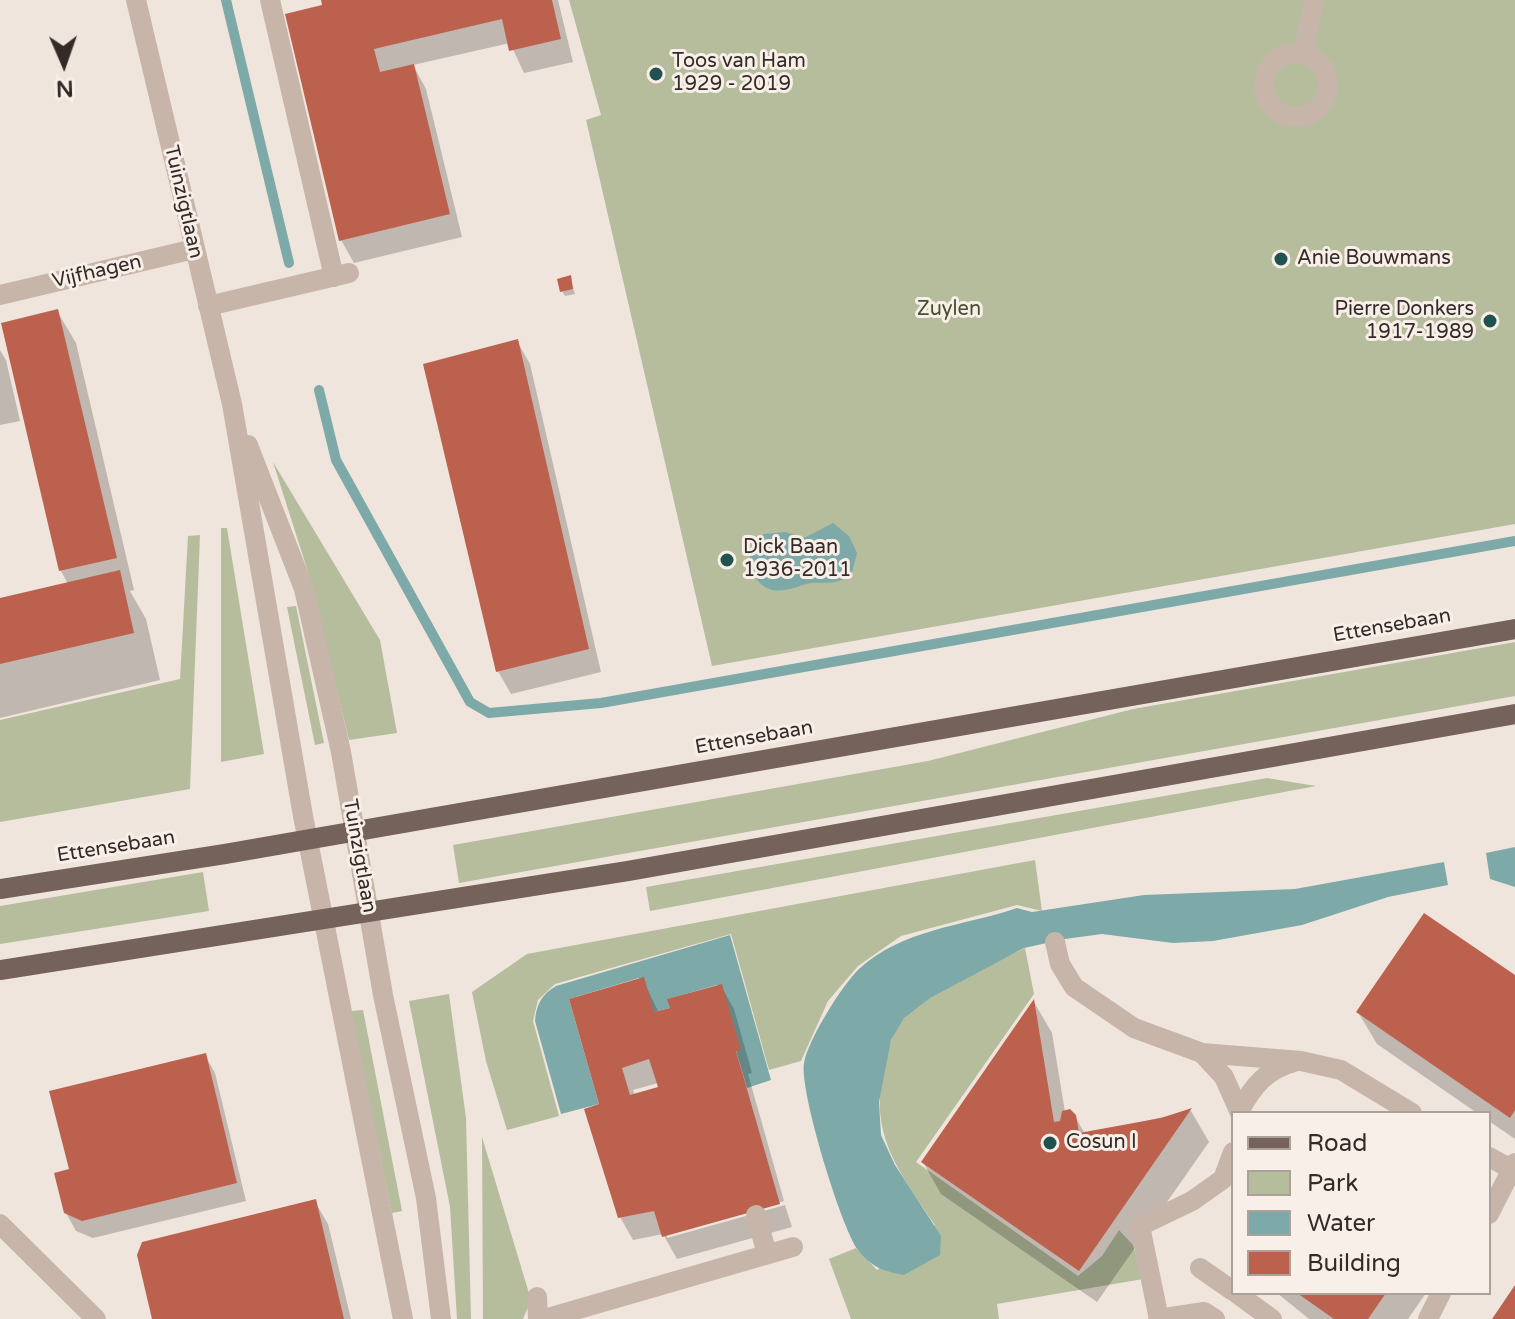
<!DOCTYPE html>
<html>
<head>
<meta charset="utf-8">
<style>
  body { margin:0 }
  #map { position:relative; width:1515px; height:1319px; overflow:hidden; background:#f0e5dc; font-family:"Varela Round",sans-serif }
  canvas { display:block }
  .legend { position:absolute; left:1231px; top:1111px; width:260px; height:184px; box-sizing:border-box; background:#f8efe8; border:2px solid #aaa19b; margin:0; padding:10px 14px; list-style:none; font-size:24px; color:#342b28 }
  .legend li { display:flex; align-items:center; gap:16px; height:40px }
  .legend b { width:40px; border:2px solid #aaa19b }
  .north { position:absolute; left:24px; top:24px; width:80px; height:80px; -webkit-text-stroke:6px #f8efe8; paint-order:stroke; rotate:178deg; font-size:22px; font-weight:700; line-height:32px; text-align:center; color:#342b28 }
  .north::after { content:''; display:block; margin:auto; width:28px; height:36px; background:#342b28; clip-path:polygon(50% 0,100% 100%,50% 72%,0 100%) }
</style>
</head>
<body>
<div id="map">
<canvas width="1515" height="1319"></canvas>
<ul class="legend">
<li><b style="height:10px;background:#75625a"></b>Road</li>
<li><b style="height:22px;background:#b5bd9d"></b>Park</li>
<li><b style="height:22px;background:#7daaa9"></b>Water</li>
<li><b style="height:22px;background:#bc614e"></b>Building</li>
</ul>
<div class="north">N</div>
</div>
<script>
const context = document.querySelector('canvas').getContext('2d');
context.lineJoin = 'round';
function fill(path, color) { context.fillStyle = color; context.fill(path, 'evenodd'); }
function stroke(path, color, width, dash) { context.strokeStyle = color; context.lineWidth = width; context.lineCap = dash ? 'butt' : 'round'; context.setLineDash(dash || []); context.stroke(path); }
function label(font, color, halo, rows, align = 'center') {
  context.font = font + ' "Varela Round",sans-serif'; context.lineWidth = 6; context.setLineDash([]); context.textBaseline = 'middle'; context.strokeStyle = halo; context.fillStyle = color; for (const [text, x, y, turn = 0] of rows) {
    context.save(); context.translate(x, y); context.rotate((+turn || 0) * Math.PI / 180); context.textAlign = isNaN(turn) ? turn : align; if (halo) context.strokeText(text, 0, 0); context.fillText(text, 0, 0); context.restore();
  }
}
const green = new Path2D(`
  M569 0H1515V524L712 666 586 120 601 115Z
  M273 462 380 640 397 733 349 740 308 572Z
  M221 528H227L264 754 221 762Z
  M200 535 190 789 0 822V720L180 679 188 536Z
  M296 606 324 743 315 745 287 607Z
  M1515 642V696L459 883 453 845 928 761 1133 709Z
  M1267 778 1316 786 650 911 646 887Z
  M1035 860 1042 911 1017 905 901 936 858 966 828 1001 801 1061 769 1070 731 934 555 984 538 1000 533 1021 559 1116 507 1130 486 1061 472 992 527 954Z
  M203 872 209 911 0 944V906Z
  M1025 948 1034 994 916 1162 1078 1276 1102 1256 1119 1230 1133 1245 1143 1279 997 1304 999 1319H851L829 1259 856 1248 877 1270 935 1225C898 1170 867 1133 885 1063 889 1048 892 1031 903 1019 929 988 989 966 1025 948Z
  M449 994 466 1118 471 1319H457L450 1207 409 1001Z
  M363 1010 402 1211 392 1213 351 1011Z
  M482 1137 531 1300 523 1319H483Z`);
const water = new Path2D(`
  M833 523 849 536 857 553 851 576C828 588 817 579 803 585 776 595 761 593 748 565L753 546 764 534 785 532 804 538Z
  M1515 847V887L1490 879 1486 853Z
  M1444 862 1448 885 1388 897 1302 925 1213 941 1173 943 1102 934 1065 939 1024 948 930 998 904 1018 891 1040 879 1102 881 1135 895 1165 941 1236 940 1255 904 1275C883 1271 871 1267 858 1250 841 1227 799 1090 804 1063 808 1040 842 985 859 969 902 929 964 926 1017 908L1032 912 1144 895 1295 889Z
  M730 935 771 1080 747 1088 717 985 668 999 670 1008 650 1013 639 978 569 999 599 1104 561 1114 535 1021C536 1005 542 994 556 986Z`);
const shadow = new Path2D(`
  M323 0H558L573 62 524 73 510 43 413 65 426 89 462 237 354 263 341 240Z
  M570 278 575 294 565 296 562 291Z
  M57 311 76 343 134 590 130 591 146 619 160 680 0 718V600L68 584 61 571Z
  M517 341 530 364 601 672 511 694 498 671Z
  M0 350 6 360 20 421 0 425Z
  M1515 978V1139L1489 1121V1113H1477L1377 1044 1358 1012Z
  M643 980 659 1013 721 986 734 1009 752 1073 748 1074 784 1201 667 1234V1238L785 1205 792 1227 677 1259 663 1234 633 1240 620 1217 601 1105ZM658 1083 660 1089 635 1096 633 1090Z
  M1034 1002 1052 1033 1065 1112 1075 1116 1085 1134 1191 1111 1209 1142 1097 1302 941 1194 923 1162Z
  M205 1055 215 1073 246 1201 93 1238 76 1231 66 1213 71 1170Z
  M315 1202 328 1224 351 1319H156Z
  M1277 1293H1426L1408 1319H1309Z`);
const stream = new Path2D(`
  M226 0 289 263
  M319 390 336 460 470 702 489 713 601 703 1515 541`);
const building = new Path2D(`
  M321 0H552L561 39 509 51 502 19 374 49 380 72 414 64 450 214 339 241 285 14 322 5Z
  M571 275 573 289 560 292 557 279Z
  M58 309 117 558 59 571 1 323Z
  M518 339 589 649 496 672 423 364Z
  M120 570 134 633 0 664V598Z
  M1424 913 1515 975V1110L1510 1118 1356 1012Z
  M644 977 654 1012 670 1008 667 999 722 984 741 1050 736 1051 780 1204 662 1237 654 1211 618 1218 584 1109 599 1104 569 999ZM649 1059 658 1087 630 1095 622 1068Z
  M1034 999 1054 1122 1060 1121 1062 1111 1070 1109 1076 1115 1079 1133 1161 1118 1192 1108 1079 1271 921 1162Z
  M206 1053 237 1183 82 1221 64 1213 54 1173 69 1169 49 1091Z
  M316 1199 344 1319H152L137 1255 142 1242Z
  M1515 1285V1319H1492Z
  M1297 1293H1386L1368 1319H1334Z`);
const minor = new Path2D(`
  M136 0 232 404 303 816 403 1319
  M270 0 334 277
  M1264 85a32 32 0 1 1 64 0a32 32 0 1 1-64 0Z
  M1303 54 1314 0
  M0 295 194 249
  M208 306 349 273
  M248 445 304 589 341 752 383 995 426 1198 441 1319
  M1055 942 1060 964 1074 987 1134 1028 1202 1053 1301 1061 1341 1070 1412 1113
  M1202 1053 1224 1077 1240 1113
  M1240 1110C1253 1086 1267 1069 1294 1062
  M1489 1157 1515 1171
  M1489 1214 1515 1163
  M756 1215 767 1254
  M0 1224 96 1319
  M1200 1268 1233 1291
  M1236 1293 1272 1319
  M537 1297 538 1319
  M544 1319 793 1247
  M1158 1319 1204 1312 1215 1319
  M1159 1319 1140 1226 1192 1201 1223 1179 1233 1152
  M1428 1319 1441 1293`);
const major = new Path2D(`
  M0 889 225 854 1515 629
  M0 970 628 871 1515 714`);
const markers = [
  [656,74,8,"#215252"],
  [1281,259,8,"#215252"],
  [1490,321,8,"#215252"],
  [727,560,8,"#215252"],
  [1050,1143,8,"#215252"]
];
const poiNames = [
  ["Toos van Ham",672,62],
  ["1929 - 2019",672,85],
  ["Anie Bouwmans",1297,259],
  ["Pierre Donkers",1474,310,"right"],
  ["1917-1989",1474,333,"right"],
  ["Dick Baan",743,548],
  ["1936-2011",743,571],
  ["Cosun I",1066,1143]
];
const streetNames = [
  ["Tuinzigtlaan",183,202,77],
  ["Vijfhagen",97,272,-13],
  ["Ettensebaan",1392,626,-10],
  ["Ettensebaan",754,738,-10],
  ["Ettensebaan",116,847,-9],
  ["Tuinzigtlaan",359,856,80]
];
const parkNames = [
  ["Zuylen",949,310]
];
fill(green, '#b5bd9d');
fill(water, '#7daaa9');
fill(shadow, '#0003');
stroke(stream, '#7daaa9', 10);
fill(building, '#bc614e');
stroke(minor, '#c7b5a9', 20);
stroke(major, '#75625a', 20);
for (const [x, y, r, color] of markers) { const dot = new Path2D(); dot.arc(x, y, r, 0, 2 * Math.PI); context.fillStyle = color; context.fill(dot); stroke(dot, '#f8efe8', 3); }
label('20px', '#342b28', '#f8efe8', poiNames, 'left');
label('20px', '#342b28', '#f8efe8', streetNames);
label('20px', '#46502e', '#f8efe8', parkNames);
</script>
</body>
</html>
